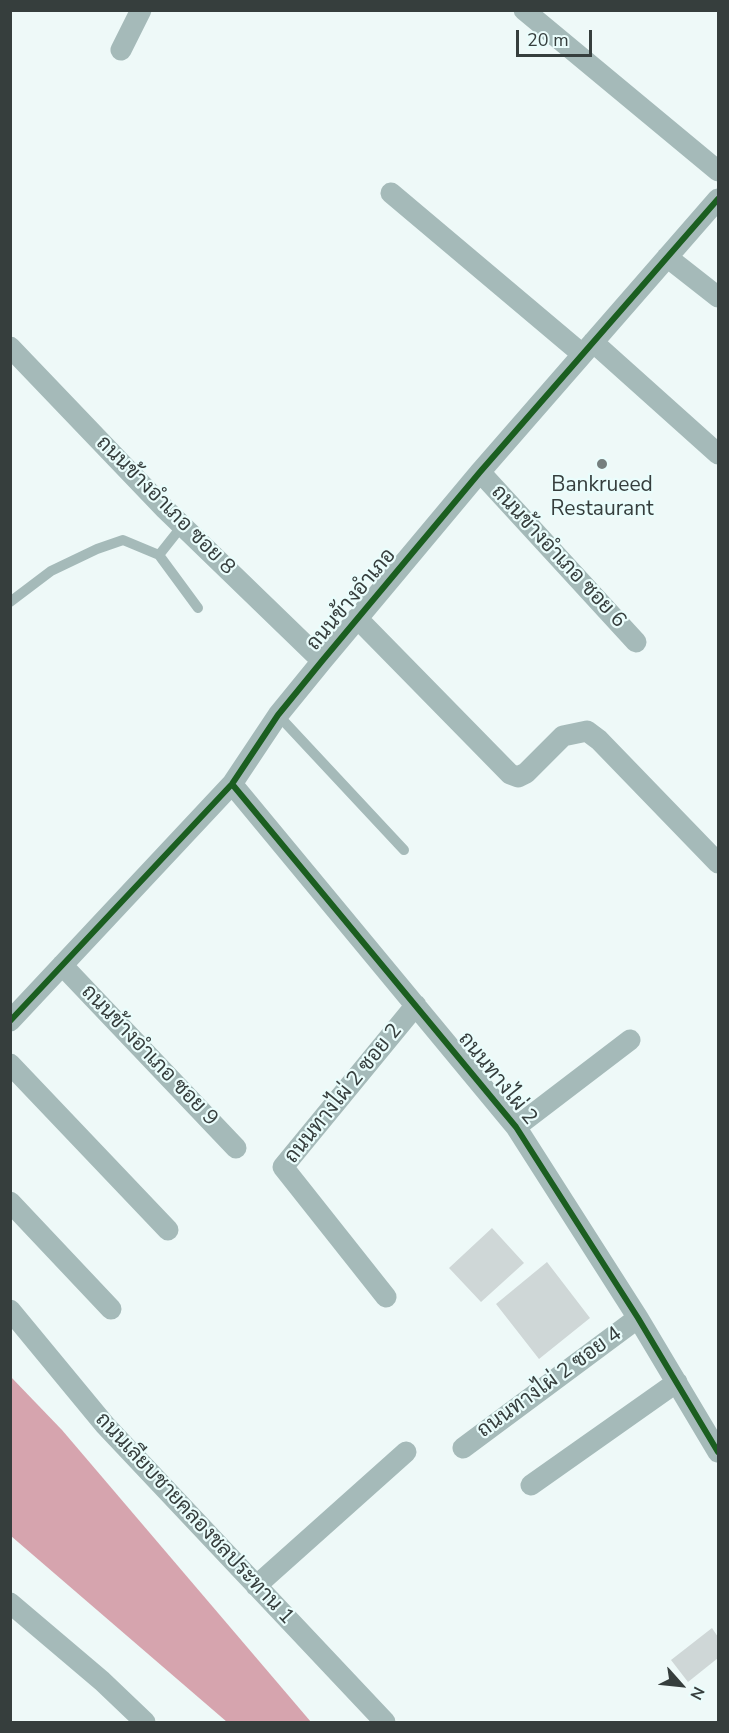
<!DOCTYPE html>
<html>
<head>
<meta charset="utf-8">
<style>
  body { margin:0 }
  #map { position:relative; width:729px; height:1733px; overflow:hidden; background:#eef9f8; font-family:"Nunito Sans",sans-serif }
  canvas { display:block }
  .frame { position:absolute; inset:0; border:12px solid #363e3d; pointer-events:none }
  .north { position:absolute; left:651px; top:1655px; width:60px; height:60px; -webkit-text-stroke:4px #eafdfc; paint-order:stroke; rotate:117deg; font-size:16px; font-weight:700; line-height:24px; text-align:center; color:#363e3d }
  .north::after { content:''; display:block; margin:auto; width:21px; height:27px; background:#363e3d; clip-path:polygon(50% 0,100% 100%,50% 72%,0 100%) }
  .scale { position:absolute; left:516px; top:30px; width:76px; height:27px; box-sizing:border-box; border:3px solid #363e3d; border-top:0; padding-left:8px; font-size:18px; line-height:21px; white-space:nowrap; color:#363e3d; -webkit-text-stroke:4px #eafdfc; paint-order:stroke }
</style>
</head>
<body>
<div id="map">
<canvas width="729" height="1733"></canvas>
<div class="frame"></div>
<div class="north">N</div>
<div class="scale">20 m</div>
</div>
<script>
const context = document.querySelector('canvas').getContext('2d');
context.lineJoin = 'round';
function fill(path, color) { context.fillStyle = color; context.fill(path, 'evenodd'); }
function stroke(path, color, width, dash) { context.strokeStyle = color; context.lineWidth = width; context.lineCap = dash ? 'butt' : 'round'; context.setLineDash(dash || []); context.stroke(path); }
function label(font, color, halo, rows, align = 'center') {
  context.font = font + ' "Nunito Sans",Sarabun,sans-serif'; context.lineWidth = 4.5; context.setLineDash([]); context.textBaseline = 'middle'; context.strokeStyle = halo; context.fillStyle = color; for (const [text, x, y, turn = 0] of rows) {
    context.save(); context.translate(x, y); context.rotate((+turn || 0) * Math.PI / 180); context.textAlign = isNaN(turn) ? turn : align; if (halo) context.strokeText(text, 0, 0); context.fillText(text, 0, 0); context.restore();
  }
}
const water = new Path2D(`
  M10 1376 62 1430 311 1722H227L11 1536Z`);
const building = new Path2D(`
  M492 1228 524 1263 481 1302 449 1268Z
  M547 1262 590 1318 539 1359 496 1304Z
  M712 1628 718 1637V1658L688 1682 671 1660Z`);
const service = new Path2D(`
  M159 555 182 526
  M10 602 51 571 97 549 123 540 159 555 198 608
  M278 715 404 850`);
const minor = new Path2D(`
  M524 10 718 171
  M121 50 141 10
  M391 193 582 354
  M667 257 718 297
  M593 342 718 454
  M10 347 165 509 322 661
  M480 472 636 642
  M357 618 510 774 518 777 526 773 563 736 587 731 599 740 718 863
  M232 784 516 1127 638 1318 718 1452
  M62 965 236 1148
  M10 1021 232 784 278 715 322 661 480 472 718 199
  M10 1064 168 1230
  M516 1127 630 1040
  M10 1202 111 1309
  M386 1297 283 1167 416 1005
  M10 1310 105 1425 385 1722
  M463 1448 638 1318
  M531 1485 677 1382
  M256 1586 406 1452
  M10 1603 102 1681 145 1722`);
const cycleway = new Path2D(`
  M232 784 516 1127 638 1318 718 1452
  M10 1021 232 784 278 715 322 661 480 472 718 199`);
const markers = [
  [602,464,6,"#767f7e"]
];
const poiNames = [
  ["Bankrueed",602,486],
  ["Restaurant",602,510]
];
const streetNames = [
  ["ถนนข้างอำเภอ ซอย 8",165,506,45],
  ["ถนนข้างอำเภอ ซอย 6",558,557,47],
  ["ถนนข้างอำเภอ",352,600,-50],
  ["ถนนข้างอำเภอ ซอย 9",149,1056,46],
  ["ถนนทางไผ่ 2",497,1079,51],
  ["ถนนทางไผ่ 2 ซอย 2",344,1094,-51],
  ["ถนนทางไผ่ 2 ซอย 4",550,1383,-36],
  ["ถนนเลียบชายคลองชลประทาน 1",194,1519,47]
];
fill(water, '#d6a4ae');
fill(building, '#cfd7d7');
stroke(service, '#a5bab9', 10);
stroke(minor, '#a5bab9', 21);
stroke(cycleway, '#1b5e20', 6);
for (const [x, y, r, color] of markers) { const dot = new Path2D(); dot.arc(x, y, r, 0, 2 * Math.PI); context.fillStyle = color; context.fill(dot); stroke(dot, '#eafdfc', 2); }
label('21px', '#363e3d', '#eafdfc', poiNames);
label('21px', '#363e3d', '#eafdfc', streetNames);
</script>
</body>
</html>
